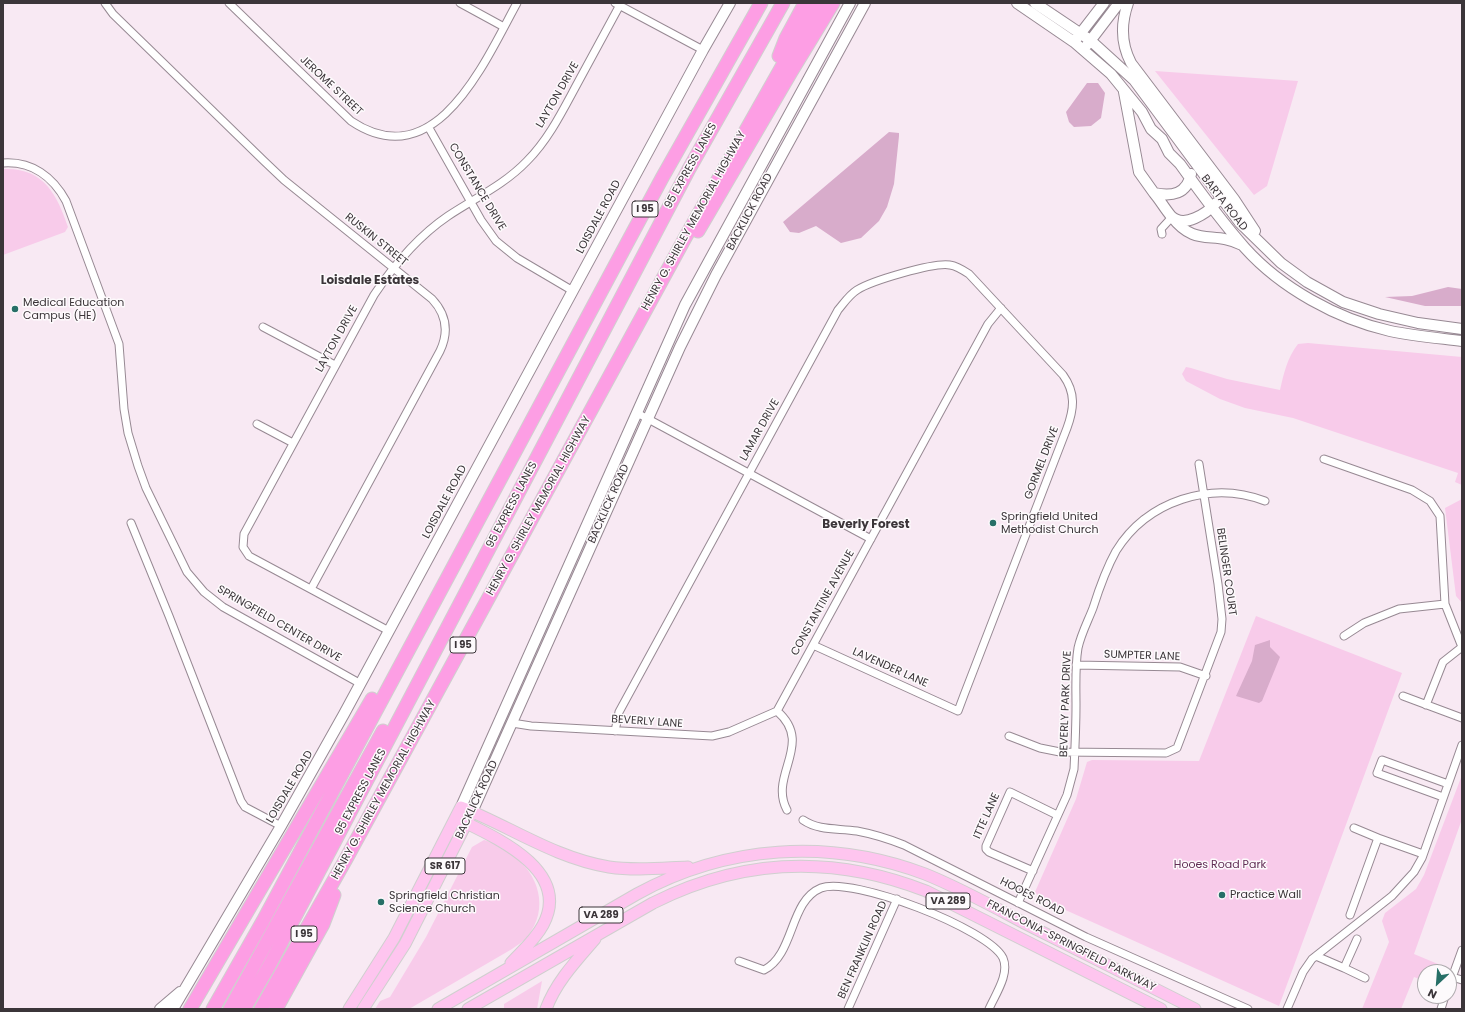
<!DOCTYPE html>
<html>
<head>
<meta charset="utf-8">
<style>
  body { margin:0 }
  #map { position:relative; width:1465px; height:1012px; overflow:hidden; background:#f8e9f3; font-family:Poppins,sans-serif }
  canvas { display:block }
  .frame { position:absolute; inset:0; border:4px solid #3b3539; pointer-events:none }
  .north { position:absolute; left:1417px; top:964px; width:40px; height:40px; box-sizing:border-box; background:#fdfafc; border:1px solid #afabae; border-radius:50%; rotate:206deg; font-size:11px; font-weight:700; line-height:16px; text-align:center; color:#3b3539 }
  .north::after { content:''; display:block; margin:auto; width:14px; height:18px; background:#276f67; clip-path:polygon(50% 0,100% 100%,50% 72%,0 100%) }
</style>
</head>
<body>
<div id="map">
<canvas width="1465" height="1012"></canvas>
<div class="frame"></div>
<div class="north">N</div>
</div>
<script>
const context = document.querySelector('canvas').getContext('2d');
context.lineJoin = 'round';
function fill(path, color) { context.fillStyle = color; context.fill(path, 'evenodd'); }
function stroke(path, color, width, dash) { context.strokeStyle = color; context.lineWidth = width; context.lineCap = dash ? 'butt' : 'round'; context.setLineDash(dash || []); context.stroke(path); }
function label(font, color, halo, rows, align = 'center') {
  context.font = font + ' Poppins,sans-serif'; context.lineWidth = 3; context.setLineDash([]); context.textBaseline = 'middle'; context.strokeStyle = halo; context.fillStyle = color; for (const [text, x, y, turn = 0] of rows) {
    context.save(); context.translate(x, y); context.rotate((+turn || 0) * Math.PI / 180); context.textAlign = isNaN(turn) ? turn : align; if (halo) context.strokeText(text, 0, 0); context.fillText(text, 0, 0); context.restore();
  }
}
const green = new Path2D(`
  M1155 71 1298 81 1267 186 1254 195Z
  M3 169C43 167 57 194 68 227L65 232 3 255Z
  M1308 343 1462 357V485L1455 482 1458 473 1293 418 1245 408 1220 399 1186 381 1182 374 1186 367 1191 368 1227 379 1280 390C1284 373 1287 358 1298 344Z
  M1462 499V603L1456 596 1445 508Z
  M1256 616 1402 673 1279 1006 1041 899 1035 892 1076 799 1087 762 1092 760 1199 761Z
  M1462 775V819L1414 954 1445 967 1443 972H1425V981L1414 977 1401 1009H1362L1389 942 1382 921 1385 913 1416 889 1424 875Z
  M484 840C495 842 502 848 511 854 539 873 550 909 527 937 523 942 517 945 512 949L409 1009H375L380 1001 390 997 426 937 472 847Z
  M542 981 537 1009H504V1004Z`);
const water = new Path2D(`
  M1087 83H1098L1105 93 1101 118 1091 126 1074 127 1069 122 1066 112Z
  M889 132 899 133V136L894 184 887 207 879 221 861 238 841 243 816 226 799 233 790 232 783 222Z
  M1448 287 1462 289V306H1425L1385 297 1412 296Z
  M1270 640V647L1280 657 1262 701 1259 703 1236 696 1252 661 1255 645Z`);
const street = new Path2D(`
  M105 3 113 14 264 161 284 180 432 299C447 315 449 332 440 351L311 589
  M229 3 351 121C436 178 485 61 517 3
  M460 3 504 27
  M615 3 703 50
  M429 128 481 220 496 241 517 258 573 291
  M3 163C32 161 53 177 66 201L119 344 124 409 128 433 138 466 146 488 187 572 204 592 223 607 361 684
  M1162 234 1161 229 1172 217
  M263 327 335 365
  M637 413 871 539
  M257 424 293 443
  M1324 459 1412 490 1430 501 1440 516 1445 604 1462 647
  M131 523 169 616 241 801 245 807 281 826
  M389 631 249 556 243 547 244 534 374 295C394 265 417 237 448 216 475 198 504 185 527 161 548 140 562 112 576 86 591 58 606 31 621 3
  M1344 636 1364 623 1399 609 1445 604
  M1076 665 1180 667 1206 676
  M1403 696 1462 718
  M1426 705 1443 662 1462 647
  M512 723 531 726 712 736 729 732 777 711
  M615 731 619 712 838 310C844 303 849 295 857 290 871 281 934 262 950 265 957 266 963 270 969 274L1063 375C1076 393 1074 409 1067 428L964 695 958 711 813 645
  M1009 736 1040 748 1060 752 1166 753 1177 748 1221 632 1222 619 1218 584 1199 464
  M1443 797 1377 773 1382 760 1448 784
  M787 810C768 775 815 744 777 711L988 324 1001 308
  M803 820C819 831 838 828 857 831 873 834 889 839 904 845L1086 937 1248 1009
  M1378 838 1423 854
  M1033 871 989 852 986 849V846L1010 792 1057 815
  M1018 903 1067 795 1074 769C1075 748 1076 727 1076 705 1076 686 1075 666 1078 648 1081 634 1088 621 1093 608 1099 589 1106 569 1116 551 1147 501 1211 480 1265 501
  M1350 915 1378 838 1354 828
  M1357 939 1344 968 1365 978
  M1316 956 1344 968
  M739 961 764 970C795 954 789 901 821 888 852 876 989 929 1003 958 1010 974 995 995 989 1009
  M1452 977 1462 980
  M1449 986 1462 950
  M848 1009 897 899
  M1287 1009 1303 972 1312 959 1392 896 1414 872 1422 858 1462 745
  M1441 1009 1445 996`);
const secondary = new Path2D(`
  M1017 3 1074 42 1111 74 1142 112 1151 129 1162 139 1169 153 1180 164C1200 192 1221 221 1245 248 1281 288 1337 319 1390 331 1414 336 1438 338 1462 341
  M1035 3 1090 40 1134 80 1240 223 1281 263 1307 282 1343 302 1379 314 1418 323 1462 329
  M1128 3C1121 23 1121 44 1131 63L1234 199 1255 231
  M1077 38 1104 3
  M1087 45 1119 3
  M1124 92 1139 172 1154 193C1172 197 1187 194 1191 174
  M1154 193C1160 200 1165 209 1171 216 1184 229 1207 213 1216 203
  M1172 217C1196 248 1213 230 1242 245
  M461 807 685 305 850 3
  M472 812 680 347 716 275 865 3
  M160 1009 180 992
  M173 1009 281 826 344 714 703 50 730 3`);
const primary = new Path2D(`
  M460 820C497 838 572 871 543 925 535 940 522 951 511 963
  M349 1009 394 938 461 807C511 827 555 858 609 867 635 871 662 868 688 867
  M363 1009 405 944 472 812
  M438 1009 637 894C726 845 829 838 925 874 960 888 994 907 1028 925 1084 953 1139 981 1195 1009
  M468 1009 653 903C742 858 834 855 926 891L1161 1009
  M546 1009C556 982 576 961 595 939`);
const highway = new Path2D(`
  M779 56 786 38 805 3
  M698 231 791 72 833 3
  M190 1009 372 699
  M213 1009 263 921 662 178 761 3
  M230 1009 383 731
  M244 1009 269 966 689 169 783 3
  M261 1009 346 859 685 238 818 3
  M276 1009 323 924 334 895`);
const markers = [
  [15,309,4,"#276f67"],
  [993,523,4,"#276f67"],
  [1222,895,4,"#276f67"],
  [381,902,4,"#276f67"]
];
const shields = [
  [645,209,26],
  [463,645,26],
  [445,866,40],
  [948,901,44],
  [601,915,44],
  [304,934,26]
];
const shieldNames = [
  ["I 95",645,209],
  ["I 95",463,645],
  ["SR 617",445,866],
  ["VA 289",948,901],
  ["VA 289",601,915],
  ["I 95",304,934]
];
const streetNames = [
  ["JEROME STREET",331,86,43],
  ["LAYTON DRIVE",558,95,-60],
  ["95 EXPRESS LANES",691,166,-61],
  ["CONSTANCE DRIVE",477,187,59],
  ["BARTA ROAD",1224,203,52],
  ["BACKLICK ROAD",750,212,-62],
  ["LOISDALE ROAD",599,217,-62],
  ["HENRY G. SHIRLEY MEMORIAL HIGHWAY",694,221,-61],
  ["RUSKIN STREET",376,240,39],
  ["LAYTON DRIVE",337,339,-61],
  ["LAMAR DRIVE",760,430,-61],
  ["GORMEL DRIVE",1042,463,-69],
  ["LOISDALE ROAD",445,502,-62],
  ["BACKLICK ROAD",609,504,-66],
  ["95 EXPRESS LANES",512,505,-62],
  ["HENRY G. SHIRLEY MEMORIAL HIGHWAY",539,506,-61],
  ["BELINGER COURT",1226,572,82],
  ["CONSTANTINE AVENUE",823,603,-61],
  ["SPRINGFIELD CENTER DRIVE",279,624,30],
  ["SUMPTER LANE",1142,656,2],
  ["LAVENDER LANE",890,668,24],
  ["BEVERLY PARK DRIVE",1066,704,-88],
  ["BEVERLY LANE",647,722,4],
  ["LOISDALE ROAD",290,787,-60],
  ["HENRY G. SHIRLEY MEMORIAL HIGHWAY",384,790,-61],
  ["95 EXPRESS LANES",361,792,-62],
  ["BACKLICK ROAD",477,800,-65],
  ["ITTE LANE",987,816,-66],
  ["HOOES ROAD",1032,897,27],
  ["FRANCONIA-SPRINGFIELD PARKWAY",1071,946,27],
  ["BEN FRANKLIN ROAD",863,950,-66]
];
const poiNames = [
  ["Medical Education",23,303],
  ["Campus (HE)",23,316],
  ["Springfield United",1001,517],
  ["Methodist Church",1001,530],
  ["Practice Wall",1230,895],
  ["Springfield Christian",389,896],
  ["Science Church",389,909]
];
const parkNames = [
  ["Hooes Road Park",1220,865]
];
const neighbourhoodNames = [
  ["Loisdale Estates",370,281],
  ["Beverly Forest",866,525]
];
fill(green, '#f8cbea');
fill(water, '#d8accb');
stroke(street, '#978993', 9);
stroke(secondary, '#978993', 12);
stroke(primary, '#d0cfcf', 13);
stroke(highway, '#d0cfcf', 15);
stroke(street, '#fff', 7);
stroke(secondary, '#fff', 10);
stroke(primary, '#fec5ef', 11);
stroke(highway, '#fd9ee4', 13);
for (const [x, y, r, color] of markers) { const dot = new Path2D(); dot.arc(x, y, r, 0, 2 * Math.PI); context.fillStyle = color; context.fill(dot); stroke(dot, '#fdfafc', 1.5); }
for (const [x, y, w] of shields) { const box = new Path2D(); box.roundRect(x - w / 2, y - 8, w, 16, 3); context.fillStyle = '#fdfafc'; context.fill(box); stroke(box, '#3b3539', 1); }
label('bold 10px', '#3b3539', null, shieldNames);
label('11px', '#3b3539', '#fdfafc', streetNames);
label('11px', '#3b3539', '#fdfafc', poiNames, 'left');
label('11px', '#622d55', '#fdfafc', parkNames);
label('bold 12px', '#3b3539', '#fdfafc', neighbourhoodNames);
</script>
</body>
</html>
